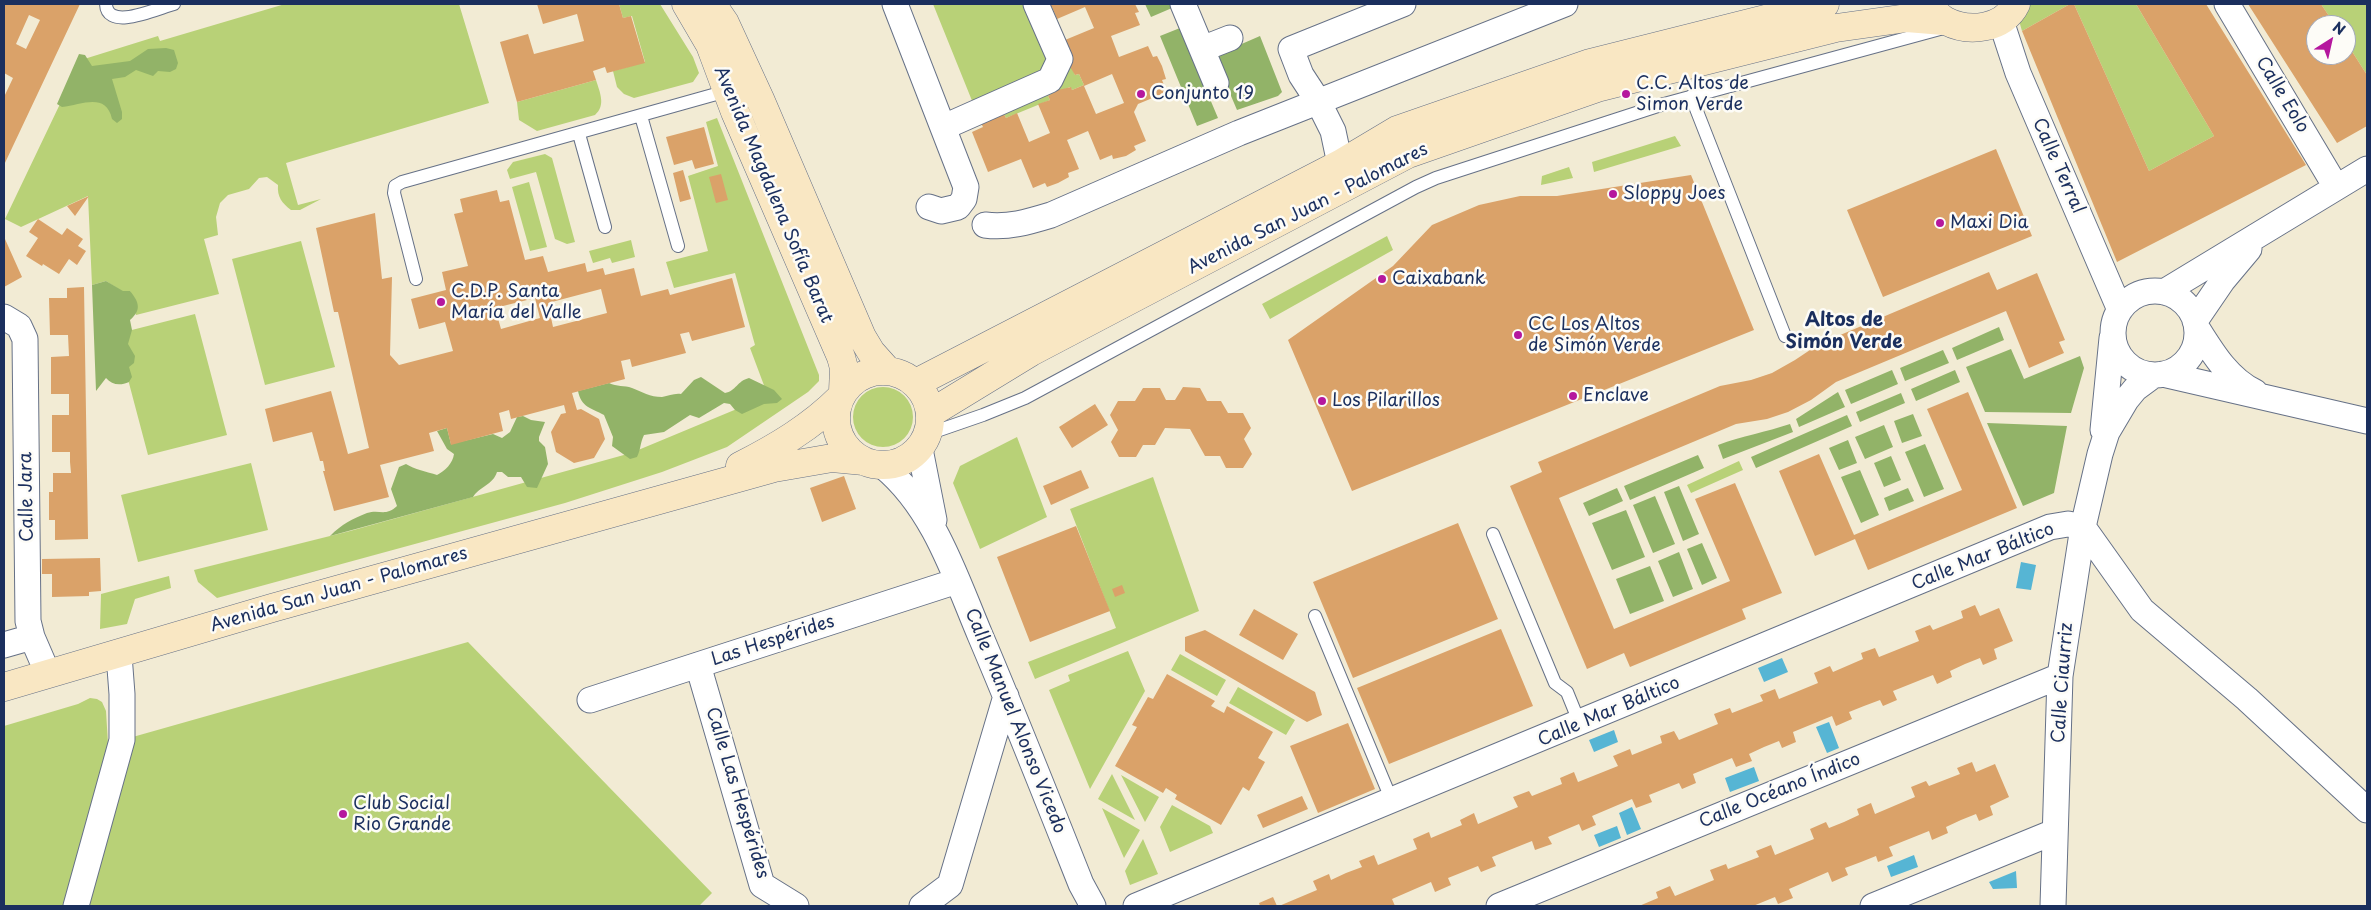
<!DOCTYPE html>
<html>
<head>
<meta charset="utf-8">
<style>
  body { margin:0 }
  #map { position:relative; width:2371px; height:910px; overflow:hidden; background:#f2ebd4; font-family:"Playpen Sans",sans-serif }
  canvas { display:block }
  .frame { position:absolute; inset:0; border:5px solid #1b2f5e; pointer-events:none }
  .north { position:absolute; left:2306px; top:15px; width:50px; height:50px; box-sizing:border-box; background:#fdfcf7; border:1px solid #a3aaba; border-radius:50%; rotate:35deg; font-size:14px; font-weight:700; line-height:20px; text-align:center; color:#1b2f5e }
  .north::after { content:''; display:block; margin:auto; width:18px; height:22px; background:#b5179e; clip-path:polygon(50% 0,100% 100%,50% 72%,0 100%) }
</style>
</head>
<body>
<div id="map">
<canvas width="2371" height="910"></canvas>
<div class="frame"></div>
<div class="north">N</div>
</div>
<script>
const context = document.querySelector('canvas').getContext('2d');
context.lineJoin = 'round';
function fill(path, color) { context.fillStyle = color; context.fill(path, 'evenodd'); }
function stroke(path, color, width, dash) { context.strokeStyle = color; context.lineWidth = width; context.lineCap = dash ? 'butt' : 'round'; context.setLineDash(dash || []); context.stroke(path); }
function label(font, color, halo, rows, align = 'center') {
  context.font = font + ' "Playpen Sans",sans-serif'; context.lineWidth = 5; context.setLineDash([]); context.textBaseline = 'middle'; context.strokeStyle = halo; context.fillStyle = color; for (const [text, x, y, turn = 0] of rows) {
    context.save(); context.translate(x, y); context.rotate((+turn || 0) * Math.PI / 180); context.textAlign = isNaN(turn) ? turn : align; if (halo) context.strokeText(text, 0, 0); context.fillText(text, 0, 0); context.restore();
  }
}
const green = new Path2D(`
  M285 4H459L489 103 286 163 298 205 321 199 300 210H291C282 203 277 197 278 185L267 177 259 178 249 189 228 195 220 203 216 217 218 235 204 239 219 294 136 315 130 291 123 292 106 281 92 285 88 196 21 227 5 219 81 60 158 36 160 41Z
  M619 4H660L693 57 699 73 693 82 634 98 624 94 617 87 613 71 645 62 632 16 623 18Z
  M933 4H1046L1052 7 1070 51 1071 65 1075 75 1079 74 1084 85 1072 90 1070 87 1048 96 1050 100 1006 118 1004 114 981 123Z
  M2026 4H2070L2022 31 2018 17Z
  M2074 4H2136L2214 136 2149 171Z
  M2321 4H2367V75L2346 42V25H2335Z
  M596 80C600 93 606 105 595 115L537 131 519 120 517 102Z
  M717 118 819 375V381L808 392 727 447 662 472 565 503 217 598 198 582 194 570 350 531 631 453 768 396 750 348 755 345 735 273 674 288 666 262 708 251 688 176 718 166 706 122Z
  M1675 136 1681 146 1594 172 1592 162Z
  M545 154 552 158 575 242 567 244 555 239 536 172 510 179 507 170 513 162Z
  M1569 167 1573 178 1541 185 1542 176Z
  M529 182 547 247 530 251 512 187Z
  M1387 236 1393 250 1270 319 1262 304Z
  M631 240 635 257 612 263 610 258 593 263 589 251Z
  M301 241 335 367 265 385 232 259Z
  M195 314 227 435 148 455 116 334Z
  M853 417a30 30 0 1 1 60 0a30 30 0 1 1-60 0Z
  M1017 437 1047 517 980 549 953 483 960 466Z
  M1739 461 1743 470 1691 493 1687 485Z
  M251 463 268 530 138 562 121 495Z
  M1153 477 1199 611 1035 679 1028 662 1116 628 1070 509Z
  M169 576 171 588 135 599 127 624 100 629 101 594Z
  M468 642 712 893 699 906H4V726L78 704 90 698 97 699 102 702 106 711 108 744Z
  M1128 651 1145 691 1090 789 1049 690 1070 681 1068 675Z
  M1180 654 1226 680 1217 696 1171 670Z
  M1238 687 1295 720 1286 735 1229 703Z
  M1112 774 1135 820 1098 799Z
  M1121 775 1159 797 1145 822Z
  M1172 805 1210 826 1213 833 1170 852 1160 827Z
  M1102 808 1140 830 1124 858Z
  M1143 839 1158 874 1130 885 1125 871Z`);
const forest = new Path2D(`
  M1145 4H1170L1172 8 1151 17Z
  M1180 28 1218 118 1197 126 1160 36Z
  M1260 36 1282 92 1278 96 1237 110 1214 56Z
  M166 48 174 50 178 63 176 69 170 72 158 71 153 76 136 70 125 77 112 79 122 112V119L117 123 112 119C106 92 82 105 62 107L57 104 79 54 85 55 92 66 130 61 148 49Z
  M106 281 123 291H130C139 302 142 310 130 320L132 330 128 344 135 356 134 363 129 367 132 377 129 382C120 386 112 385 106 378L96 391 92 285Z
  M1999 327 2004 340 1957 360 1952 348Z
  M2011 349 2024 379 2080 356 2084 368 2071 413 1985 412 1966 367Z
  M1943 350 1949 363 1905 381 1900 368Z
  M1892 370 1898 384 1851 404 1845 390Z
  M1955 370 1960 382 1916 401 1911 389Z
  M701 377 725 393C736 391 737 381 749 378L774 390 782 399 777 403 764 404 742 414 735 410 730 404 724 403 699 418 690 415 664 432 644 435C640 443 641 449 637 457L630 459 612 446 613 437 604 415C591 408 581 407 578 391L609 383C617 387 624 385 632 388 642 392 650 397 662 397 669 396 674 393 681 394L694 380Z
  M1838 392 1845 407 1799 427 1796 419Z
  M1901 393 1905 403 1860 422 1856 412Z
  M1913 414 1922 436 1902 443 1894 421Z
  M1847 415 1852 426 1756 468 1751 457Z
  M523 416 531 420 545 422 539 437V441L545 447 548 464 537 488 527 487 521 477H508L502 472H497C493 485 480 486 473 497L330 536C342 524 352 519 367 513 380 509 385 517 397 506L391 489 399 467 406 464C414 469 427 472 437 475 445 471 453 463 454 454L447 449 437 431 447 428 451 444 493 434 502 438 510 432 517 417Z
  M1987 423 2067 426 2054 493 2023 506Z
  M1790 424 1793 432 1723 459 1718 445C1742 436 1766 432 1790 424Z
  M1884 425 1893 447 1865 459 1855 437Z
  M1848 440 1857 463 1839 470 1829 448Z
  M1925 444 1944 489 1924 497 1905 452Z
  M1698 455 1704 468 1630 500 1624 486Z
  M1891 456 1901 480 1884 487 1874 463Z
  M1860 470 1879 515 1861 523 1841 477Z
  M1679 486 1699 534 1683 541 1664 492Z
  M1617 488 1623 501 1589 516 1583 503Z
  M1908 488 1914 501 1889 511 1884 498Z
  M1655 496 1675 544 1653 553 1633 505Z
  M1626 510 1645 557 1612 570 1592 523Z
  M1702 543 1717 578 1702 585 1687 549Z
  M1679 552 1693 589 1673 597 1658 561Z
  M1650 566 1664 601 1630 614 1616 579Z`);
const water = new Path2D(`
  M2021 562 2036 565 2031 590 2016 588Z
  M1782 658 1788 672 1764 682 1758 668Z
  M1829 722 1839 748 1827 753 1816 727Z
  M1614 730 1618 742 1594 752 1589 740Z
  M1754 767 1759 781 1730 792 1725 778Z
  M1632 807 1641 829 1627 835 1619 813Z
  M1617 826 1621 838 1599 847 1594 835Z
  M1914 855 1918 867 1891 877 1887 866Z
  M2016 871 2017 888 1993 889 1989 882Z`);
const building = new Path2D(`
  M4 4H80L4 165V97L13 78 4 73ZM29 15 40 20 26 49 16 44Z
  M537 4H619L623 18 631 16 645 63 607 73 605 67 593 71 596 80 517 102 500 42 528 34 534 54 584 41 577 14 543 24Z
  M1046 4H1135L1139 12 1135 13 1140 25 1111 36 1119 57 1148 46 1153 57 1157 56 1162 66 1166 79 1162 80 1167 92 1138 104 1134 112 1146 141 1134 146 1136 150 1126 156 1113 159 1112 155 1100 160 1088 131 1067 140 1079 169 1068 173 1069 177 1058 183 1047 187 1045 183 1033 188 1021 159 988 172 972 132 983 127 981 123 1004 114 1006 118 1017 113 1029 142 1050 133 1038 104 1050 100 1048 96 1058 90 1071 87 1072 90 1084 85 1079 74 1075 75 1069 65 1065 40 1094 28 1085 7 1057 19 1052 7 1048 9ZM1112 74 1124 103 1096 114 1084 86Z
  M2070 4H2074L2149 171 2214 136 2136 4H2206L2306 165 2117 262 2022 31Z
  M2248 4H2321L2335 25H2316V55H2346V42L2367 75V126L2337 143Z
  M704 127 714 164 695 169 692 160 674 165 666 137Z
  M1996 149 2032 236 1883 297 1847 210Z
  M683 170 691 199 680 202 673 173Z
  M721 174 728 200 716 203 709 177Z
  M1691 175 1754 330 1352 491 1288 340 1393 266 1432 225 1479 205 1520 196H1557Z
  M497 190 500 202 509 200 525 260 543 256 548 272 585 263 587 272 603 268 605 275 634 268 641 296 668 289 670 295 732 278 745 327 692 341 689 332 680 334 686 353 632 367 630 359 621 361 625 379 572 393 577 410 581 409 599 419 605 439 594 458 574 463 556 452 551 432 561 414 566 413 564 405 511 419 509 410 499 413 503 431 451 445 447 428 429 433 434 451 380 465 389 497 334 511 323 471H325L323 461H320L312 432 273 442 265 409 331 391 348 454 369 448 338 312H334L316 228 375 213 382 279 392 277 390 355 399 365 453 351 445 322 419 329 411 299 446 290 442 272 468 266 454 214 463 212 460 199ZM601 289 607 313 553 327 548 303ZM535 298 540 318 501 329 495 308Z
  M89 196 75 216 67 206Z
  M38 219 62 235 67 228 83 239 78 246 86 251 77 265 69 259 59 274 43 264 42 266 26 256 38 238 29 232Z
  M5 239 22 277 4 287V240Z
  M1989 272 1997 290 2037 273 2065 340 2059 342 2064 353 2029 368 2006 311 1836 382 1811 400 1788 412 1767 419 1736 424 1559 498 1614 629 1730 581 1695 499 1735 483 1782 593 1742 609 1746 619 1630 667 1624 653 1587 669 1510 486 1542 472 1538 462 1720 386 1751 380 1772 373 1795 360 1819 344Z
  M84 287 88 539 55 540V520H49V492H53V473H71L70 462V452H52V415H69V394H51V357L69 356 68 335H50L49 298H67V288Z
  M1183 387 1200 388 1207 401H1221L1228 413H1243L1251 428 1244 439 1252 454 1243 468H1226L1220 456H1205L1190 429 1165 428 1155 445H1143L1136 457H1119L1111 442 1118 430 1110 415 1118 401H1135L1143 388H1160L1166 400H1175Z
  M1968 392 2017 508 1868 570 1855 539 1815 556 1779 471 1819 454 1854 535 1962 490 1927 409Z
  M1095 404 1108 425 1072 448 1059 427Z
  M1081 470 1089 488 1051 505 1043 486Z
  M844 476 856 509 822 522 810 488Z
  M1458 523 1498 619 1353 678 1313 582Z
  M1076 526 1110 611 1030 642 997 557Z
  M100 558 101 591 89 592V596L52 597V574H42V559Z
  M1122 585 1125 593 1115 597 1112 589Z
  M1975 605 1980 616 1999 608 2013 641 1994 649 1997 659 1983 665 1980 658 1965 664 1950 671 1952 677 1937 684 1933 675 1893 691 1897 700 1883 706 1880 700 1864 706 1849 712 1852 719 1836 726 1832 716 1793 732 1796 742 1782 748 1779 741 1764 747 1749 754 1752 761 1736 767 1732 758 1693 774 1696 783 1682 789 1679 783 1649 795 1652 802 1636 808 1632 799 1592 816 1596 825 1582 831 1579 824 1548 837 1552 844 1535 850 1532 841 1492 857 1496 866 1481 872 1478 866 1448 878 1451 885 1435 892 1431 882 1392 899 1395 906H1279L1317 890 1313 881 1329 874 1331 880 1346 873 1362 867 1359 861 1374 855 1378 865 1417 849 1413 839 1429 832 1431 838 1462 825 1460 820 1474 813 1478 824 1518 807 1513 797 1529 791 1532 796 1562 784 1560 778 1574 772 1578 782 1618 766 1613 756 1630 749 1632 755 1662 743 1660 736 1674 731 1679 740 1718 724 1714 714 1730 708 1732 713 1763 701 1760 695 1775 689 1779 699 1818 683 1814 673 1830 666 1833 672 1863 659 1861 653 1875 648 1879 657 1919 641 1915 631 1930 625 1933 630 1963 618 1961 611Z
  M1254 609 1298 634 1283 660 1239 635Z
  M1501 629 1533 706 1389 764 1357 688Z
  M1205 630 1315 692 1322 715 1307 722 1185 651V637Z
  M1167 674 1215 701 1211 706 1224 713 1227 706 1273 732 1258 758 1265 762 1249 791 1243 787 1221 825 1175 799 1177 795 1166 788 1163 793 1115 766 1137 727 1132 725 1148 697 1153 699Z
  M1348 723 1375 789 1318 813 1290 746Z
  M1972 762 1976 772 1995 764 2009 797 1990 806 1993 815 1979 821 1976 814 1961 820 1946 827 1948 833 1932 840 1929 831 1889 847 1893 856 1878 862 1876 856 1861 862 1845 868 1848 875 1832 882 1828 872 1789 889 1793 898 1778 904 1775 897 1753 906H1639L1658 898 1656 892 1670 886 1675 896 1714 880 1710 870 1726 864 1728 869 1759 857 1756 851 1771 845 1775 855 1814 839 1810 829 1826 822 1829 828 1844 822 1859 815 1857 809 1871 803 1875 814 1915 797 1911 787 1926 781 1929 786 1960 774 1957 768Z
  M1302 796 1308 809 1263 828 1257 815Z
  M1273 897 1277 906H1260L1259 903Z`);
const lane = new Path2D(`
  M106 4C107 32 158 8 174 4
  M1691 96 1785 336
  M641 116 678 246
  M579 134 605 227
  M416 279 394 193 395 186 402 182 727 91
  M928 434 983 415 1025 398 1416 187 1436 178 1664 104 1940 29
  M1493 534 1555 683 1567 692 1580 724
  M1315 616 1392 801`);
const street = new Path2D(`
  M895 4 966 187 964 199 958 207 941 211 929 207
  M1183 4 1216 83
  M2227 4 2336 187
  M2001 21 2018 73 2120 310
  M1202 49 1230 38
  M944 127 1050 80 1060 59 1036 4
  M1340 164 1333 131 1318 101 1301 75 1291 49 1403 4
  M985 225C1008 228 1028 222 1051 215L1239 133 1565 4
  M2113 333a42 42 0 1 1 84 0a42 42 0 1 1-84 0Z
  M2164 292 2367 169
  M4 317 19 326 25 339 28 621 32 637 48 674
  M2195 321 2223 280 2249 249
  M2197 328C2212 352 2228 379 2255 392
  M2163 374 2367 421
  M2103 430 2112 338
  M920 449 934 520
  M883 466C934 508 955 576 980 635 1015 717 1048 801 1081 884L1093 906
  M2083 527 2142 610 2247 699 2367 810
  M4 645 32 637
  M698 665 762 885 796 906
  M590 700 957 581
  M76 906 122 740V694L119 655
  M922 906 950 885 1006 696
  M1136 906 2050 527 2068 524 2083 527
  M1499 906 2060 676
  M1873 906 2054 832
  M2053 906 2060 676 2083 527 2100 454 2107 432 2126 400 2135 389 2154 375`);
const secondary = new Path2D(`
  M686 4 710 45 735 112 841 357 844 368 843 391
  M712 4 725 23 760 99 862 337 871 352 888 371
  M1931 8C1935 12 1940 18 1946 21 1969 33 2004 29 2016 4
  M836 418a47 47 0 1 1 94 0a47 47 0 1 1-94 0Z
  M916 383 1340 164 1397 130 1590 63 1825 4
  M931 413 1031 352 1408 154 1597 88 1836 28 1907 18 1944 21
  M740 466C777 447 811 427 840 398
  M4 687 272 608 774 468 832 458 864 461`);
const markers = [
  [1141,94,5,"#b5179e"],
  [1626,94,5,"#b5179e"],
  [1613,194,5,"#b5179e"],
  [1940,223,5,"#b5179e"],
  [1382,279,5,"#b5179e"],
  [441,302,5,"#b5179e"],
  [1518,335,5,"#b5179e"],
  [1573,396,5,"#b5179e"],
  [1322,401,5,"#b5179e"],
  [343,814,5,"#b5179e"]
];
const poiNames = [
  ["C.C. Altos de",1636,84],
  ["Simon Verde",1636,105],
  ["Conjunto 19",1151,94],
  ["Sloppy Joes",1623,194],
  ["Maxi Dia",1950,223],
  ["Caixabank",1392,279],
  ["C.D.P. Santa",451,292],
  ["María del Valle",451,313],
  ["CC Los Altos",1528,325],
  ["de Simón Verde",1528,346],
  ["Enclave",1583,396],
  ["Los Pilarillos",1332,401],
  ["Club Social",353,804],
  ["Rio Grande",353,825]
];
const streetNames = [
  ["Calle Eolo",2282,95,59],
  ["Calle Terral",2058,166,66],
  ["Avenida Magdalena Sofía Barat",773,195,67],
  ["Avenida San Juan - Palomares",1308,209,-27],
  ["Calle Jara",27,497,-91],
  ["Calle Mar Báltico",1983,557,-22],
  ["Avenida San Juan - Palomares",339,590,-16],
  ["Las Hespérides",773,641,-18],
  ["Calle Ciaurriz",2063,683,-86],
  ["Calle Mar Báltico",1609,712,-23],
  ["Calle Manuel Alonso Vicedo",1015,721,68],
  ["Calle Océano Índico",1780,791,-22],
  ["Calle Las Hespérides",737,793,73]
];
const neighbourhoodNames = [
  ["Altos de",1844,321],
  ["Simón Verde",1844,343]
];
fill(green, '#b8d177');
fill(forest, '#92b368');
fill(water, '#56b5d4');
fill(building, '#daa269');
stroke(lane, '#667187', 14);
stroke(street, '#667187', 27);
stroke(secondary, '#667187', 29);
stroke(lane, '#fff', 12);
stroke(street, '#fff', 25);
stroke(secondary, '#f9e7c3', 28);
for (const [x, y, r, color] of markers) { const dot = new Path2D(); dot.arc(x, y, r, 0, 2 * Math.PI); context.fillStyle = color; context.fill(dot); stroke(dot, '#fdfcf7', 2); }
label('18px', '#1b2f5e', '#fdfcf7', poiNames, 'left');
label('18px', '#1b2f5e', '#fdfcf7', streetNames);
label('bold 19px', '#1b2f5e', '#fdfcf7', neighbourhoodNames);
</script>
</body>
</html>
